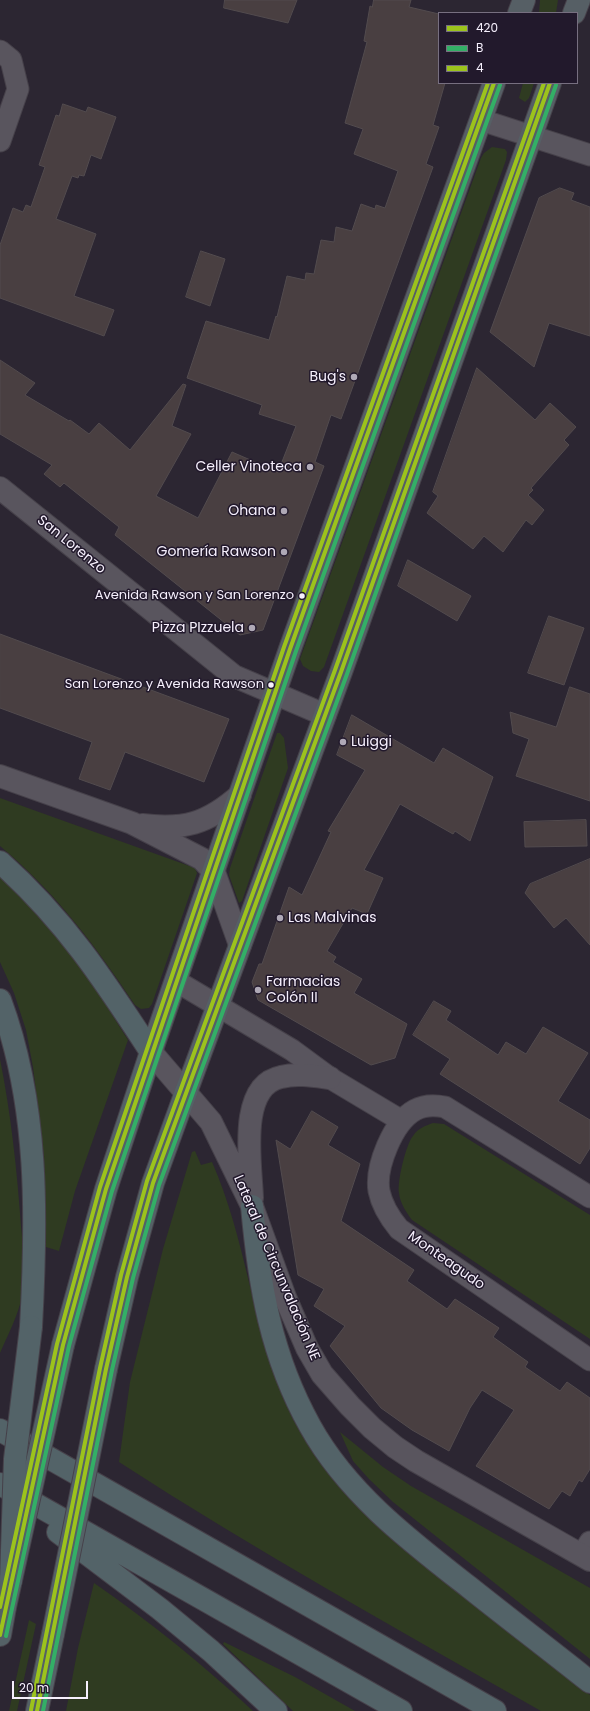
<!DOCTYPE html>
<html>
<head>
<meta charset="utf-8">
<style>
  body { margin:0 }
  #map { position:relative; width:590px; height:1711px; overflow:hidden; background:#2c2632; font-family:Poppins,sans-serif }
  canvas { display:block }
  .legend { position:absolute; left:438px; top:12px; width:140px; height:72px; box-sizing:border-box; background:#22192c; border:1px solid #776f80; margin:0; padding:5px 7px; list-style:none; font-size:12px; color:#f6f0fd }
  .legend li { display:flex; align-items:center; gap:8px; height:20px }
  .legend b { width:20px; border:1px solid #776f80 }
  .scale { position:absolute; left:12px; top:1681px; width:76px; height:18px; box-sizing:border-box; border:2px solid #f6f0fd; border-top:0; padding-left:5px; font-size:12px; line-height:14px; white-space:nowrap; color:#f6f0fd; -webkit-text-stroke:3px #22192c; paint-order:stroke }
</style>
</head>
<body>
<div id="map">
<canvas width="590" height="1711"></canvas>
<ul class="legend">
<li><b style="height:5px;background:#9cc31c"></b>420</li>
<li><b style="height:5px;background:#33af66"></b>B</li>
<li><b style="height:5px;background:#9cc31c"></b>4</li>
</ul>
<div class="scale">20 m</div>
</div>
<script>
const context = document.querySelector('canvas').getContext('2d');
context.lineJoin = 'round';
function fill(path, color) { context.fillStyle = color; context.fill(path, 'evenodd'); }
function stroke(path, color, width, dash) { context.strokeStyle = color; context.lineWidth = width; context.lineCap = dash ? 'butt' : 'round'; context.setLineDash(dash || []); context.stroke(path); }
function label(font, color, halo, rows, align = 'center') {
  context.font = font + ' Poppins,sans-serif'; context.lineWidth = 3; context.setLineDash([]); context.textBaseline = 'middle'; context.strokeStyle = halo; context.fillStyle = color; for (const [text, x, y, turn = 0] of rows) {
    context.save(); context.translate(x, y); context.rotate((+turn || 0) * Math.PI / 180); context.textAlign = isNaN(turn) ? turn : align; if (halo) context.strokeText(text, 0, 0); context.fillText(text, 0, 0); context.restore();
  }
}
const green = new Path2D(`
  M540 0H558L556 13H539Z
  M523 83H534L529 98 525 102 519 98Z
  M492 147 505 149 507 152 506 160 324 667 319 672 311 671 303 666 300 659 481 158 484 153Z
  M277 733H280L284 738 288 768 242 901 239 903 229 875 230 868Z
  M0 798 195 868 197 873 195 879 152 1004 149 1008 141 1009 135 1005C94 944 57 894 0 846Z
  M0 874 54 932 94 986 128 1040 75 1191 59 1251 46 1247 44 1156 33 1067 26 1030 14 993 0 962Z
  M0 1059C11 1114 17 1170 21 1226 23 1248 27 1274 22 1296 18 1316 8 1334 0 1353Z
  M433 1123 444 1124 590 1215V1339L412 1220C406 1212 400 1203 399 1193 397 1182 406 1144 413 1136 418 1128 425 1126 433 1123Z
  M195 1151 201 1165 212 1162C246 1239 252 1323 284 1400 321 1486 387 1536 459 1592 502 1626 546 1660 590 1695V1711H541C399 1630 256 1551 119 1462L130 1382 163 1249 192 1152Z
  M340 1432 383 1467 411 1486 590 1588V1659L393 1502 369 1479 353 1461Z
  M94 1583C152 1623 201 1663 253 1711H66L78 1648Z
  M29 1620 36 1624 17 1711H9Z
  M224 1642 295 1677 355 1711H293L223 1644Z`);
const building = new Path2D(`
  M225 0H297L288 23 224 8Z
  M374 0H411L409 7 439 14V83H445L433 125 439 127 426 164 433 167 341 419 331 415 315 462 324 466 263 630 240 635 115 535 119 527 64 483 60 487 44 474 52 465 0 434V360L35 383 25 395 69 421 70 420 89 434 99 423 130 450 183 384 186 385 172 426 191 434 156 496 198 518 232 452 278 472 296 426 259 414 262 405 187 378 206 321 269 340 276 316 277 317 287 276 305 280 306 273 314 274 321 240 334 242 336 227 352 231 361 204 375 209 376 205 385 208 398 171 354 154 363 129 345 123 367 42 364 41 370 6 372 7Z
  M63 104 86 112 88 107 116 117 101 159 91 155 84 176 79 175 78 178 72 176 56 219 96 234 74 296 114 310 104 336 0 298V245L13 208 23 212 26 205 31 207 45 167 39 165 56 115 59 116Z
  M560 188 574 193 571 200 590 207V336L549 323 534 367 490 332 539 198Z
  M201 251 225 259 210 306 186 297Z
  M477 368 535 420 550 403 576 427 564 440 569 445 531 488 533 490 528 495 544 510 532 525 526 520 503 552 484 536 473 549 427 513 438 496 433 492Z
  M408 560 471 596 457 621 398 586Z
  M549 616 584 628 564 685 528 673Z
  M0 634 229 719 204 782 125 752 110 790 79 779 92 742 0 708Z
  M570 687 590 694V801L516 776 529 739 513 733 510 712 556 727Z
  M352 715 434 763 443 748 493 777 470 841 455 831 453 834 400 804 364 870 383 878 367 914 352 908 327 951 336 957 333 962 362 979 354 993 407 1024 395 1058 371 1065 258 1000 252 982 259 964H262L289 887 302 895 331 832 328 831 365 770 337 755Z
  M586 820 587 846 525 847 524 822Z
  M590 859V945L566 918 554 928 525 893 530 884Z
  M434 1001 451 1011 446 1020 498 1055 506 1042 526 1054 543 1027 588 1053 558 1101 590 1120V1148L580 1164 440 1074 450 1059 413 1035Z
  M312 1111 338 1127 328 1145 360 1164 341 1221 414 1270 407 1281 447 1309 455 1299 499 1328 493 1337 528 1362 525 1367 560 1391 567 1382 590 1398V1469L582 1482 579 1480 570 1496 562 1491 549 1509 476 1466 514 1410 482 1390 470 1408 449 1451 412 1430 381 1408 330 1346 345 1326 314 1306 324 1289 298 1275 276 1140 290 1149Z`);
const minor = new Path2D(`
  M0 51 11 60 18 89 0 141
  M481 120 590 155
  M176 981 292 1050 330 1078 402 1121
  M590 1197 445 1107C435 1105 424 1105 415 1110 393 1122 375 1167 379 1191 382 1206 390 1218 399 1229L590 1360
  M582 1555 590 1542`);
const tertiary = new Path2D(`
  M0 488 234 676 325 715
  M0 776 132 823 202 859 214 872 240 945
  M142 825C184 830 207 824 240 795
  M151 1052 211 1122 252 1206 285 1297 307 1348 322 1374 350 1406 372 1428 395 1447 416 1461 590 1560
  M252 1198C251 1165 237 1086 281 1077 297 1073 314 1076 330 1078`);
const primary = new Path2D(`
  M519 13 524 0
  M574 13 579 0
  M151 1052 290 649 494 83
  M186 1092 341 672 550 83`);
const trunk = new Path2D(`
  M63 1345 106 1189 151 1052
  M106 1369 127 1277 153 1183 186 1092
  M0 1635 5 1607
  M37 1711 53 1634`);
const motorway = new Path2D(`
  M0 862C65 920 104 980 151 1052
  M0 1000C39 1105 37 1217 31 1327
  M252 1206C259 1285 271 1356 310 1426 347 1493 410 1541 469 1587 509 1619 550 1650 590 1682
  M0 1430 495 1711
  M0 1484 401 1711
  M58 1532 160 1609 211 1651 276 1711`);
const trunkBridge = new Path2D(`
  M5 1607 63 1345
  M53 1634 106 1369`);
const motorwayBridge = new Path2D(`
  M11 1581 15 1459 31 1327`);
const bus1 = new Path2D(`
  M0 1635 63 1345 106 1189 290 649 494 83
  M37 1711 106 1369 127 1277 153 1183 341 672 550 83`);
const bus2 = new Path2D(`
  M6 1636 69 1346 112 1191 296 651 500 85
  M43 1711 112 1370 133 1278 159 1185 347 674 556 85`);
const bus3 = new Path2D(`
  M0 1607 57 1344 100 1187 284 647 488 83
  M31 1710 100 1368 121 1275 147 1181 335 670 544 83`);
const markers = [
  [354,377,4,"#afa9b6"],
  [310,467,4,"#afa9b6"],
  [284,511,4,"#afa9b6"],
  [284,552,4,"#afa9b6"],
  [302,596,3.5,"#f6f0fd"],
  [252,628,4,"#afa9b6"],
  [271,685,3.5,"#f6f0fd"],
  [343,742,4,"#afa9b6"],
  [280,918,4,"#afa9b6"],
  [258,990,4,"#afa9b6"]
];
const busNames = [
  ["Avenida Rawson y San Lorenzo",294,596],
  ["San Lorenzo y Avenida Rawson",264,685]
];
const poiNames = [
  ["Bug's",346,377],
  ["Celler Vinoteca",302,467],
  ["Ohana",276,511],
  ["Gomería Rawson",276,552],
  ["Pizza PIzzuela",244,628],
  ["Luiggi",351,742,"left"],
  ["Las Malvinas",288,918,"left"],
  ["Farmacias",266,982,"left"],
  ["Colón II",266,998,"left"]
];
const streetNames = [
  ["San Lorenzo",71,545,39],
  ["Monteagudo",446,1261,35],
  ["Lateral de Circunvalación NE",276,1268,67]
];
fill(green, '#2f3b21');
fill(building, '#493f41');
stroke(building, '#524b4e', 1);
stroke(minor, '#46414a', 23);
stroke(tertiary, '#46414a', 24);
stroke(primary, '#46414a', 24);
stroke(trunk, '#46414a', 24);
stroke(motorway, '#46414a', 24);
stroke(minor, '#59555e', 21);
stroke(tertiary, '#59555e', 22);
stroke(primary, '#565f65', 22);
stroke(trunk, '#546166', 22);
stroke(motorway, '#536368', 22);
stroke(trunkBridge, '#46414a', 24, []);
stroke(motorwayBridge, '#46414a', 24, []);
stroke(trunkBridge, '#546166', 22);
stroke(motorwayBridge, '#536368', 22);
stroke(bus1, '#9cc31c', 4);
stroke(bus2, '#33af66', 4);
stroke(bus3, '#9cc31c', 4);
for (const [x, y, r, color] of markers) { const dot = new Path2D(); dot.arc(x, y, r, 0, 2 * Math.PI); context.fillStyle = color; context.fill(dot); stroke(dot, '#22192c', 1.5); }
label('13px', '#f6f0fd', '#22192c', busNames, 'right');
label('14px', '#f6f0fd', '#22192c', poiNames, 'right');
label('14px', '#f6f0fd', '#22192c', streetNames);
</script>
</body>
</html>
